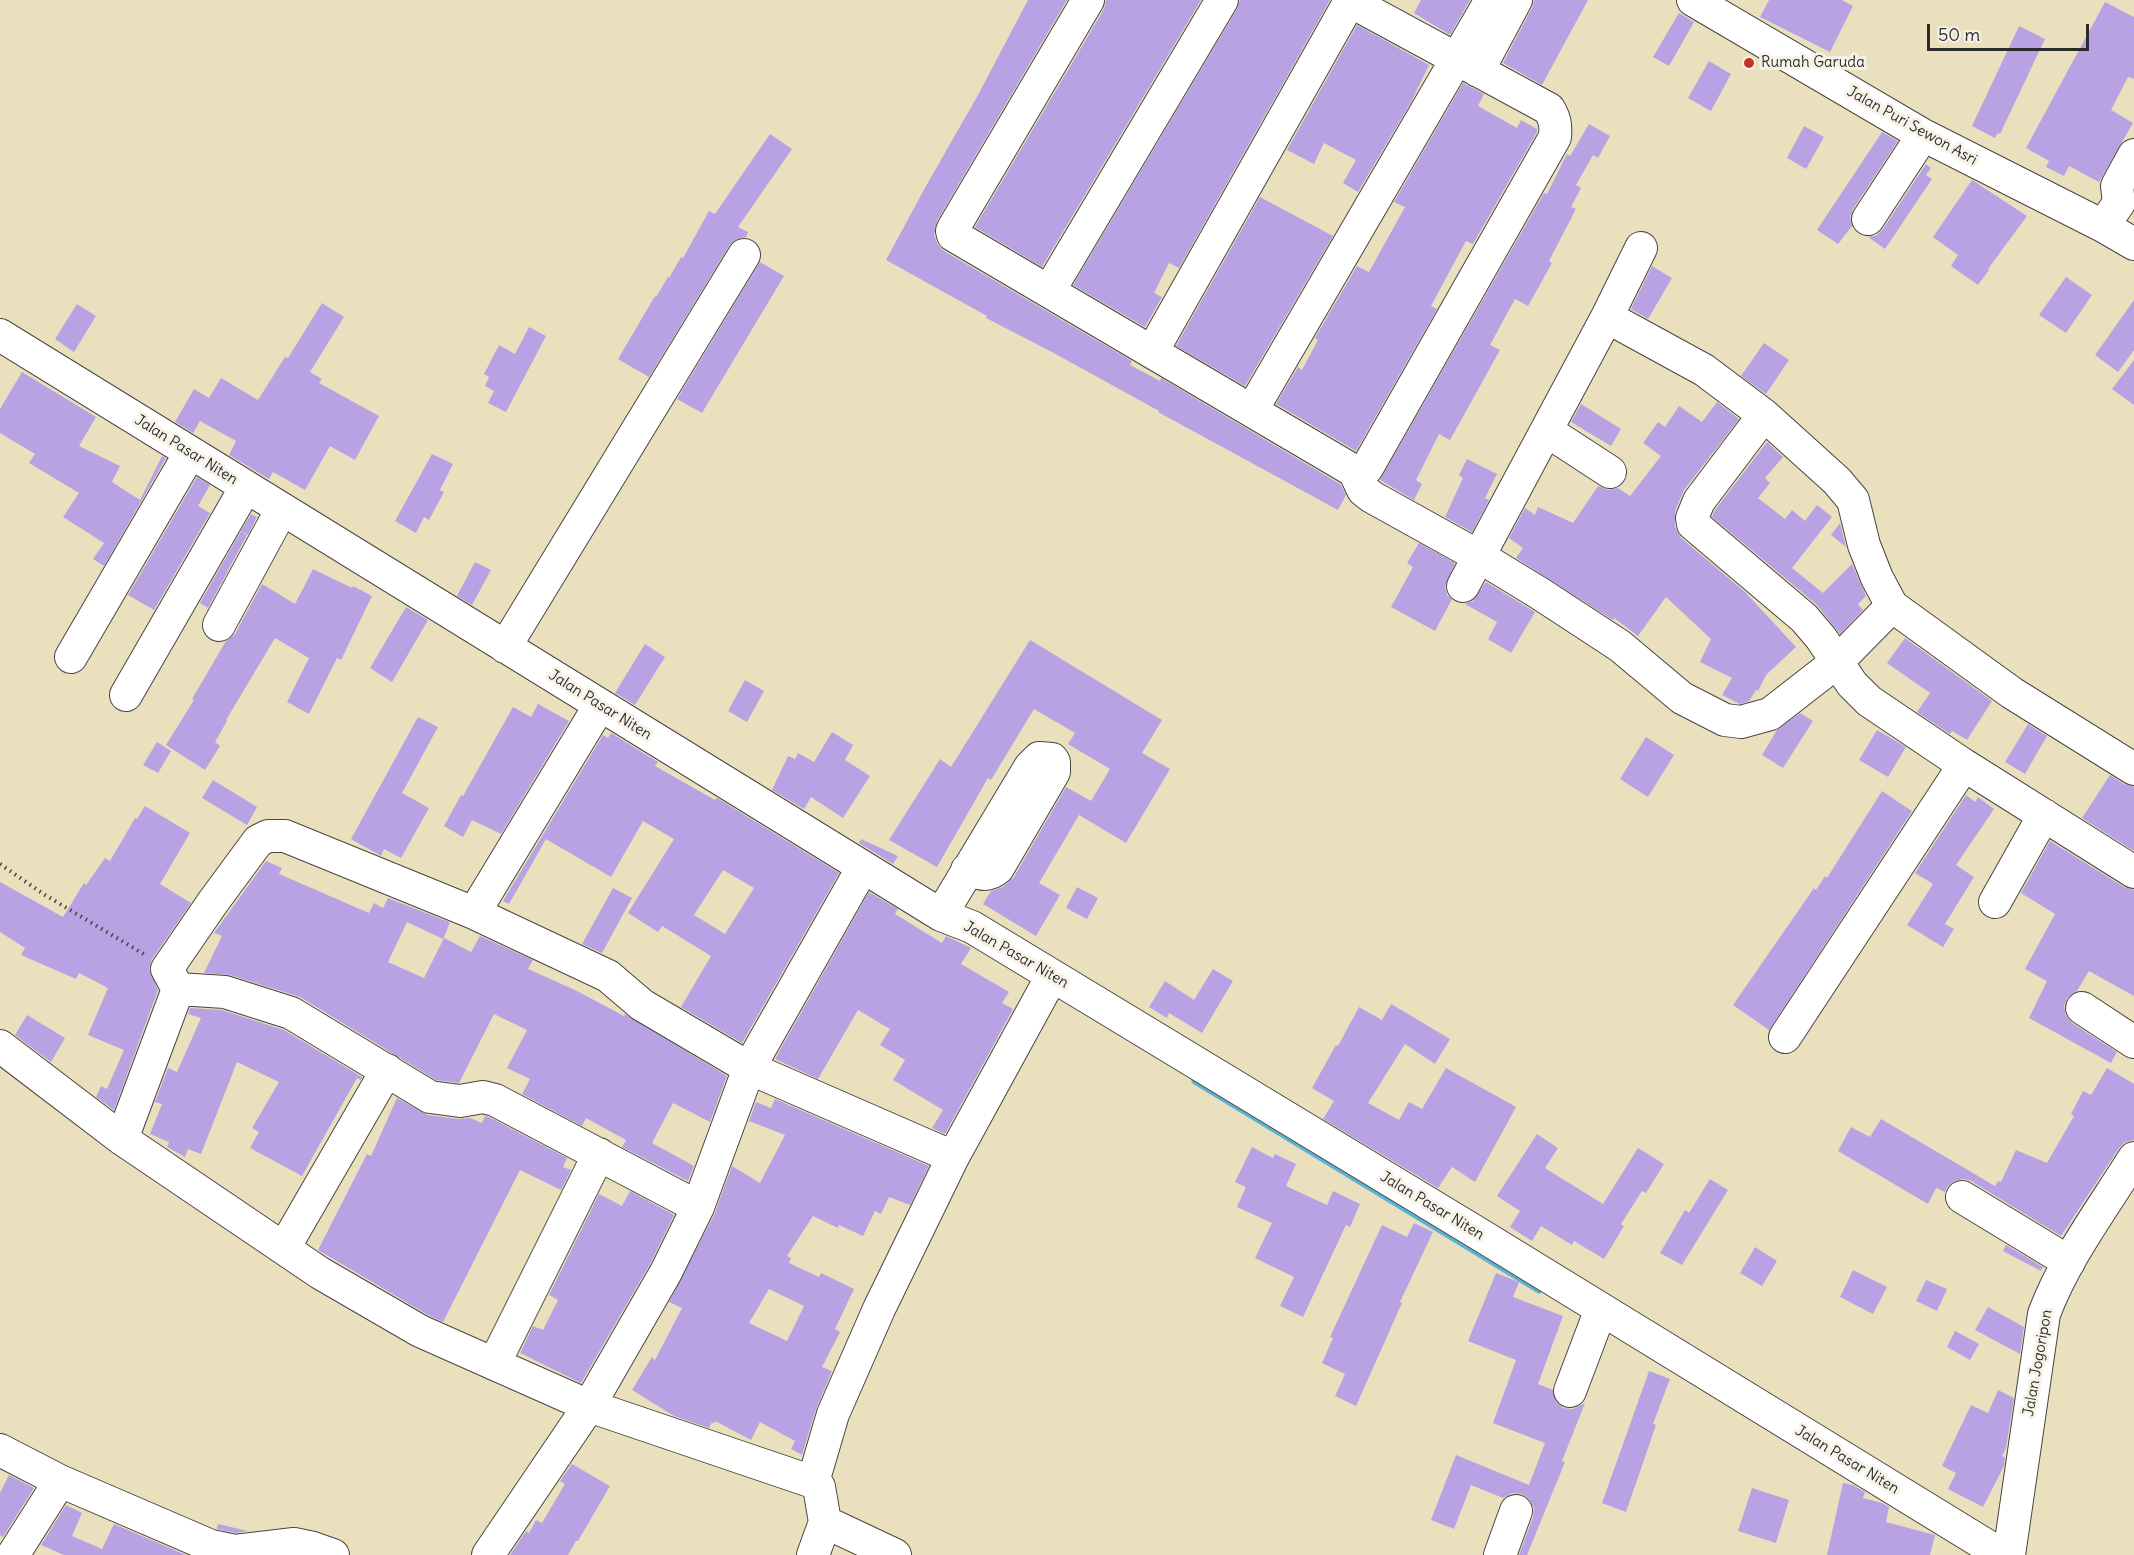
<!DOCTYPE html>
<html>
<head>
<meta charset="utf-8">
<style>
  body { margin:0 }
  #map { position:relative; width:2134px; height:1555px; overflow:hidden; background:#eae0bd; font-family:Delius,sans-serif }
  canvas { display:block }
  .scale { position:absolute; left:1927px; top:24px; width:162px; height:27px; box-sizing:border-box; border:3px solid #2b2b2b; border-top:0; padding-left:8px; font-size:18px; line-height:21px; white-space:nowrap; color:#2b2b2b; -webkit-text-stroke:4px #f7f3e8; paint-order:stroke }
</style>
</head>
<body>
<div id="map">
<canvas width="2134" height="1555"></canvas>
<div class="scale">50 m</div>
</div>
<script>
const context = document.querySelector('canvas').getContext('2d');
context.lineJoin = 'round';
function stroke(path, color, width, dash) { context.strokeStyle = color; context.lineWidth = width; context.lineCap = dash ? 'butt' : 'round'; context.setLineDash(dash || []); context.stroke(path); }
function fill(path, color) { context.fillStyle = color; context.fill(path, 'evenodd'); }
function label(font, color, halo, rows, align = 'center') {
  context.font = font + ' Delius,sans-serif'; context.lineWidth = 6; context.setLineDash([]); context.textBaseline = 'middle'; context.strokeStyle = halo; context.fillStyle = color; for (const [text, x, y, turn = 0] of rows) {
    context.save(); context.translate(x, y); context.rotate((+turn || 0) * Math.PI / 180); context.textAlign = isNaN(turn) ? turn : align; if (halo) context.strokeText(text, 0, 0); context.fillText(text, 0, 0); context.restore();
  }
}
const stream = new Path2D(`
  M1195 1081 1539 1290`);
const building = new Path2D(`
  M1028 0H1067L938 219 934 235 938 245 944 251 1132 361 1130 365 1160 381 1161 378 1340 484 1346 495 1338 510 1158 412 1159 411 1050 351 986 318 987 316 886 260 926 186 978 95Z
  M1106 0H1201L1042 267 975 227 1104 9Z
  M1240 0H1330L1179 268 1169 263 1154 293 1162 297 1145 327 1073 285 1237 9Z
  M1421 0H1470L1450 35 1414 13Z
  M1534 0H1588L1542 85 1503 63 1532 8Z
  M1769 0H1842L1853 6 1830 52 1760 17Z
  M2105 2 2134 17V79L2128 77 2111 110 2133 123 2099 182 2069 166 2064 176 2046 167 2049 161 2026 148Z
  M1679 13 1694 22 1669 66 1653 57Z
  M1357 25 1429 65 1411 102 1358 192 1343 183 1356 160 1324 143 1314 164 1287 150Z
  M2019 26 2045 39 2000 134 1998 133 1995 138 1972 126Z
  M1709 61 1731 74 1711 111 1688 98Z
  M1463 83 1484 94 1478 106 1517 128 1521 120 1537 129V132L1473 244 1466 241 1431 306 1437 309 1356 451 1276 404 1298 367 1302 370 1318 340 1315 338 1357 266 1369 272 1405 207 1394 202Z
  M1589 124 1610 136 1598 158 1593 155 1576 185 1581 188 1571 207 1576 209 1549 261 1552 263 1528 306 1515 299 1490 345 1500 350 1450 440 1439 434 1416 480 1422 484 1414 500 1380 480 1544 193 1547 194 1567 154 1570 156Z
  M1804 126 1824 137 1806 169 1787 158Z
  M1882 132 1898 141 1853 209 1850 217 1852 226 1838 244 1817 230Z
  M770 134 792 149 738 227 748 232 746 237 736 239 729 246 649 377 618 359 655 296 656 297 668 277 669 278 681 257 683 258 709 211 715 214Z
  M1926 164 1931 168 1926 175 1932 179 1885 249 1868 237 1877 235 1883 229Z
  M1972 180 2027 216 1988 269 1989 270 1978 285 1951 266 1958 255 1933 237Z
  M1260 197 1333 236 1245 386 1176 346Z
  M760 262 784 276 702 413 677 399Z
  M1652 266 1672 278 1648 319 1631 309Z
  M2066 277 2092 295 2066 333 2039 315Z
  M2134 300V350L2118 372 2095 355Z
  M322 303 344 317 310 372 322 379 319 383 379 416 355 460 330 446 305 490 273 472 269 479 229 455 236 441 200 421 193 433 175 422 194 389 209 398 221 378 258 400 285 357 288 358Z
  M77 304 96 316 74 352 55 339Z
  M529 327 546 336 506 412 488 403 494 391 485 386 489 377 484 374 499 345 515 354Z
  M1764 343 1789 360 1766 394 1741 376Z
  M2134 360V405L2112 389Z
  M22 372 96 417 79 446 120 466 112 482 140 500 162 456 166 458 104 566 93 559 104 543 63 517 79 493 29 463 35 454 0 433V409Z
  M1717 402 1739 419 1684 490 1675 511V527L1681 538 1745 592 1796 647 1766 675 1758 691 1756 690 1749 701 1740 704 1722 695 1732 678 1700 662 1711 639 1666 597 1638 636 1614 618 1613 620 1516 558 1523 548 1509 538 1525 508 1535 515 1538 507 1573 523 1598 486 1608 490 1618 488 1630 496 1661 456 1643 443 1658 422 1665 427 1679 406 1702 422Z
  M1581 404 1621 429 1611 446 1571 422Z
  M1767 442 1783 457 1765 478 1770 483 1758 498 1785 519 1792 510 1805 521 1817 505 1832 517 1792 568 1823 593 1852 564 1866 596 1858 604 1863 610 1840 634 1816 604 1712 517 1715 510Z
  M432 454 453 464 440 490 444 492 429 520 424 517 416 533 395 521Z
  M1467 459 1497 474 1485 498 1489 500 1472 532 1445 517 1463 478 1459 475Z
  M197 477 210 485 198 506 210 513 154 610 128 595Z
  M251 514 257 517 248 535 241 531Z
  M1840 523 1846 547 1831 535Z
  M241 531 247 535 208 608 200 603Z
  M1419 543 1455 563 1445 586 1447 595 1452 599 1435 631 1391 607 1413 567 1407 563Z
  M475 562 491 570 472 605 457 596Z
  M313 569 352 588 353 586 372 596 341 660 337 658 309 714 287 702 309 658 275 638 226 720 227 721 215 742 220 746 205 770 166 745 194 700 192 699 226 641 235 634 262 584 295 604Z
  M1486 582 1535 612 1511 653 1488 639 1497 622 1465 604 1473 601Z
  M406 607 428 620 392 682 370 668Z
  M1905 638 1992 701 1967 740 1952 731 1950 734 1917 712 1930 693 1887 663Z
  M1030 640 1162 720 1142 753 1170 769 1126 843 1079 815 1039 883 1060 895 1036 936 983 904 991 891 1003 887 1014 877 1066 787 1091 801 1110 769 1068 744 1075 733 1034 709 991 780 988 778 937 867 889 840 940 759 951 767Z
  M645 644 665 657 635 705 615 693Z
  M745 680 764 691 747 722 728 711Z
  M538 704 569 721 501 834 472 820 463 837 444 826 461 795 463 796 513 707 531 717Z
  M1800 713 1813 721 1783 768 1762 755 1777 730Z
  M418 717 438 727 402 793 429 808 401 858 384 849 381 856 351 839Z
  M2028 724 2047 736 2025 774 2005 762Z
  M1877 730 1906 747 1888 777 1859 760Z
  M832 732 853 745 845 760 870 776 843 818 811 797 804 809 772 790 788 756 795 759 798 753 814 762Z
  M611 733 658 762 655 766 715 800 717 798 839 873 742 1043 681 1007 711 956 662 926 658 932 628 913 674 839 643 821 611 877 546 839 509 904 503 901 603 735 608 738ZM723 870 754 888 725 934 694 915Z
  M1646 737 1674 755 1648 797 1620 779Z
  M157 742 171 751 158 773 143 765Z
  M2110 775 2124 784 2134 787V851L2082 818Z
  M213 780 257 807 247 825 202 798Z
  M1882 791 1912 811 1769 1030 1733 1005 1814 888 1816 890 1825 876 1827 878Z
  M1966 795 1975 802 1978 797 1994 809 1956 865 1974 877 1945 924 1954 929 1943 947 1907 925 1933 884 1915 873Z
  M145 806 190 833 160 884 191 903 152 959 149 969 158 990 114 1110 96 1097 101 1086 107 1089 124 1050 88 1035 108 988 79 973 76 979 21 955 25 948 0 932V882L63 917 84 883 86 885 105 858 110 861 135 818 137 819Z
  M861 839 898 856 893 864 859 843Z
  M2050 841 2124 887 2134 890V996L2089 971 2077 991 2067 998 2064 1006 2066 1016 2072 1023 2117 1052 2111 1063 2029 1018 2047 981 2025 969 2055 914 2021 893Z
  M266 861 282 868 279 874 369 913 374 903 383 908 388 898 449 922V925L443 939 407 922 388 962 424 978 444 938 471 952 480 936 533 960 528 969 575 990 624 1016 625 1014 727 1076 710 1122 673 1103 652 1143 694 1166 688 1181 622 1147 626 1140 586 1118 582 1126 522 1094 530 1079 507 1068 527 1030 494 1014 459 1083 436 1080 300 997 230 975 204 973 222 936 214 933Z
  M1077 887 1098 898 1087 919 1066 908Z
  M613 888 632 898 602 953 582 944Z
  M869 892 898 909 895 914 942 943 946 936 971 948 961 964 1009 992 1002 1003 1013 1009 945 1134 932 1128 943 1110 893 1080 905 1060 880 1045 890 1029 858 1010 818 1079 775 1059Z
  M1213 969 1233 981 1202 1033 1169 1013 1167 1018 1149 1007 1165 981 1194 1000Z
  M1391 1004 1450 1039 1435 1064 1405 1044 1368 1103 1399 1120 1409 1102 1422 1109 1446 1068 1516 1107 1475 1182 1452 1167 1438 1188 1323 1119 1334 1101 1312 1088 1336 1045 1338 1046 1359 1007 1382 1020Z
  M190 1008 222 1010 284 1030 362 1077 361 1080 357 1078 302 1176 250 1148 259 1132 252 1128 279 1082 237 1062 201 1154 188 1149 185 1157 167 1147 169 1142 150 1134 162 1104 155 1102 168 1068 177 1072 201 1018 188 1014Z
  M27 1015 65 1038 51 1062 15 1035Z
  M2107 1068 2134 1084V1140L2125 1142 2119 1148 2061 1236 1971 1181 1963 1179 1954 1181 1947 1187 1945 1192 1936 1188 1928 1204 1838 1151 1851 1127 1870 1137 1881 1119 1995 1186 1998 1181 2001 1182 2016 1150 2047 1163 2074 1116 2071 1114 2083 1091 2091 1095Z
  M397 1098 428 1115 458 1119 470 1118 482 1123 485 1116 489 1117 567 1158 563 1167 571 1170 561 1190 520 1170 443 1322 428 1315 318 1250 367 1154 371 1156Z
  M775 1099 929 1166 910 1205 889 1197 881 1214 875 1211 863 1236 839 1225 838 1228 813 1216 787 1256 791 1258 789 1263 819 1277 821 1273 854 1289 835 1329 840 1332 822 1367 832 1371 816 1409 802 1455 791 1449 795 1441 760 1422 751 1440 715 1421 714 1424 712 1422 709 1428 674 1416 632 1390 652 1357 655 1360 682 1308 669 1302 714 1215 732 1166 760 1183 785 1135 749 1121 756 1102 771 1108ZM769 1289 804 1306 787 1341 749 1323Z
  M1537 1134 1558 1148 1545 1168 1603 1204 1638 1148 1664 1164 1646 1193 1642 1191 1621 1224 1624 1226 1604 1259 1574 1241 1572 1245 1541 1226 1532 1241 1510 1227 1520 1211 1497 1196Z
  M1252 1147 1273 1158 1275 1154 1296 1164 1286 1186 1327 1205 1333 1191 1360 1204 1350 1227 1346 1225 1303 1317 1280 1306 1294 1277 1255 1258 1272 1223 1237 1207 1246 1187 1235 1182Z
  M1710 1179 1728 1190 1682 1265 1660 1253 1685 1210 1689 1213Z
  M630 1191 674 1215 650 1264 581 1383 520 1353 533 1326 543 1330 558 1300 549 1295 599 1194 622 1206Z
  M1414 1223 1433 1232 1400 1302 1402 1303 1356 1406 1335 1396 1345 1374 1322 1363 1333 1338 1330 1337 1382 1225 1407 1237Z
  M2006 1245 2043 1267 2041 1271 2003 1251Z
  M1755 1247 1777 1261 1762 1286 1740 1273Z
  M1853 1270 1887 1287 1873 1314 1840 1297Z
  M1496 1273 1519 1282 1513 1297 1563 1316 1538 1384 1553 1390 1556 1402 1563 1408 1573 1409 1585 1403 1562 1461 1565 1462 1527 1555H1519L1533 1517 1534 1508 1529 1499 1522 1494 1512 1493 1503 1498 1471 1485 1454 1529 1431 1520 1456 1455 1529 1485 1545 1443 1493 1423 1516 1360 1468 1341Z
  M1926 1280 1947 1289 1937 1311 1916 1301Z
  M1988 1307 2024 1327 2020 1354 1975 1330Z
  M1955 1331 1979 1344 1970 1360 1947 1347Z
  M1649 1371 1670 1379 1653 1424 1656 1425 1626 1512 1602 1503Z
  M1998 1390 2014 1398 2006 1448 2002 1456 2005 1458 2004 1466 1983 1507 1948 1489 1956 1473 1942 1466 1971 1405 1988 1413Z
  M572 1464 610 1486 578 1541H576L568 1555H510L526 1531 529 1533 536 1520 542 1523 565 1484 560 1481Z
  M9 1475 34 1488 3 1537 0 1535V1493Z
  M1843 1483 1853 1485 1865 1492 1863 1498 1882 1503 1889 1507 1886 1522 1935 1535 1930 1555H1827Z
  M1752 1488 1789 1500 1776 1543 1738 1531Z
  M66 1505 82 1513 72 1536 102 1549 114 1524 186 1555H64L41 1545Z
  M218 1524 248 1531 236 1533 217 1529Z`);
const path = new Path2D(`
  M0 864 45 895 147 956`);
const minor = new Path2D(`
  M1088 0 954 227 952 231 953 235 1354 471H1363L1367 468 1555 137C1556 125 1555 119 1549 109L1348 0
  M1693 0 1923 135 2103 226 2134 244
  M1478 71 1516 0
  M1868 219 1923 135
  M2103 226 2119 203 2117 186 2134 155
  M1049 291 1222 0
  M1607 317 1704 370 1764 415 1837 481 1853 500 1864 545 1877 578 1892 606 2012 693 2134 769
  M0 335 941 915 972 927 1479 1234 2002 1555
  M1152 352 1350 1
  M1252 410 1491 0
  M1764 415 1699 501 1692 518 1693 524 1804 618 1821 638 1852 684 1869 701 1964 765 2134 872
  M1547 431 1610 472
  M1354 471 1363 490 1372 497 1480 557 1539 593 1620 646 1682 698 1725 720 1741 722 1770 714 1837 662 1892 606
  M1463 586 1607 317 1641 248
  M219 625 282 509
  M505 647 744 255
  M71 657 190 453
  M126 695 246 487
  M1995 902 2044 815
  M474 913 600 705
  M941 915 1030 767 1039 758 1052 759 1054 762V772L998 868C988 877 980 874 967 870
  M178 989 225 992 291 1013 430 1097 460 1101 483 1097 495 1100 698 1207
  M2082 1008 2134 1042
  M1785 1037 1964 765
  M0 1046 122 1139 320 1273 420 1331 589 1406 813 1482 819 1487 825 1522 813 1555
  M122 1139 178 989 167 969 213 902 258 841 268 836H285L474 913 608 976 642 1005 749 1068 953 1157
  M1962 1197 2069 1262
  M284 1248 387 1070
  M494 1364 599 1154
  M1570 1391 1601 1309
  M0 1450 60 1481 211 1546 235 1551 294 1544 313 1548 333 1555
  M813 1482 833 1414 879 1309 953 1157 1052 976
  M825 1522 895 1555
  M13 1555 60 1481
  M488 1555 589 1406 666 1272 698 1207 749 1068 863 867
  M1500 1555 1516 1511
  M2009 1555 2044 1314C2065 1258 2103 1208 2134 1158`);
const markers = [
  [1749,63,6,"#c8321e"]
];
const poiNames = [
  ["Rumah Garuda",1761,63]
];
const streetNames = [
  ["Jalan Puri Sewon Asri",1912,126,29],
  ["Jalan Pasar Niten",186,450,32],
  ["Jalan Pasar Niten",600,705,32],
  ["Jalan Pasar Niten",1016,955,30],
  ["Jalan Pasar Niten",1432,1206,31],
  ["Jalan Jogoripon",2038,1363,-80],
  ["Jalan Pasar Niten",1847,1460,31]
];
stroke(stream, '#5bb2d7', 7);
fill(building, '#b9a2e4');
stroke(minor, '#484641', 34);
stroke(path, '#484641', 4, [1.5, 4.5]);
stroke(minor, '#fff', 32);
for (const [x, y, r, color] of markers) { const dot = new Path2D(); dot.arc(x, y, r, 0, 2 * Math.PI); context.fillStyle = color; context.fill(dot); stroke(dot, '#f7f3e8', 2); }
label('15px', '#2b2b2b', '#f7f3e8', poiNames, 'left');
label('15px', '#2b2b2b', '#f7f3e8', streetNames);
</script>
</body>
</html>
